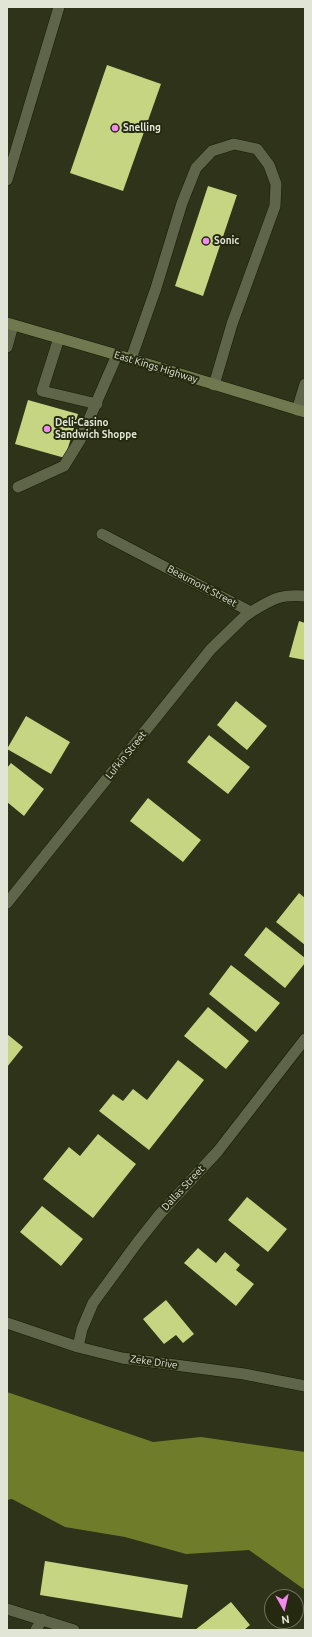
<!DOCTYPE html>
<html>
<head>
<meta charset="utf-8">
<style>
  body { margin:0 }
  #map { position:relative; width:312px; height:1637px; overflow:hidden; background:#2e3319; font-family:Ubuntu,sans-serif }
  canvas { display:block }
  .frame { position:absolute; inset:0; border:8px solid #e1e5d5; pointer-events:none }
  .north { position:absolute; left:264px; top:1589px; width:40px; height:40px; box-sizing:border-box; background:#252910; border:1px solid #70745f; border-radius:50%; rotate:172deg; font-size:11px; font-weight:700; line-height:16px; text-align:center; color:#e1e5d5 }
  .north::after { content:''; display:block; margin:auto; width:14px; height:18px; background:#f389f1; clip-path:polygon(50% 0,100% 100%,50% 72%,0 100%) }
</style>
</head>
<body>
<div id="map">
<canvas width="312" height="1637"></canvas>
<div class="frame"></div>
<div class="north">N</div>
</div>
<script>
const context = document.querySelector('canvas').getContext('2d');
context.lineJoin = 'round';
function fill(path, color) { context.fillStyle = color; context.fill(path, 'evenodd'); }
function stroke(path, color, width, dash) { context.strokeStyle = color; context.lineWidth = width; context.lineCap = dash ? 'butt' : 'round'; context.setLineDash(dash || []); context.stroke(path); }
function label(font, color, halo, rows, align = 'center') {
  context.font = font + ' Ubuntu,sans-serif'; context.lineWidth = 4; context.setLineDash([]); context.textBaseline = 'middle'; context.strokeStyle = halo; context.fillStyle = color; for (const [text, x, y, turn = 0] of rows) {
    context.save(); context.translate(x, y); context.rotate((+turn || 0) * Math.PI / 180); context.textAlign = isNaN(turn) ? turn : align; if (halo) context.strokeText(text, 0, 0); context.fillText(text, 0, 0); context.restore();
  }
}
const water = new Path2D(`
  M7 1392 153 1442 201 1437 305 1452V1590L249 1550 186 1554 125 1537 65 1527 12 1499 7 1500Z`);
const building = new Path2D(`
  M107 65 161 84 123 191 70 173Z
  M208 186 237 195 203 296 175 286Z
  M28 400 78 414 65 458 15 444Z
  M299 621 305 623V660L289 657Z
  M236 701 267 726 247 750 217 725Z
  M26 716 70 742 51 774 7 749Z
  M209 735 250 767 228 794 187 762Z
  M11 763 44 789 24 816 7 802V768Z
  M148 798 201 840 183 862 130 821Z
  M299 893 305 898V945L276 922Z
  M266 927 305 958V963L285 988 244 955Z
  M231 965 280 1003 256 1032 209 994Z
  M208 1007 249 1041 226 1069 184 1036Z
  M7 1034 23 1047 7 1067Z
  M178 1060 204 1080 149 1150 99 1111 113 1094 123 1101 133 1089 147 1100Z
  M98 1134 136 1164 93 1218 43 1179 69 1147 80 1156Z
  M247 1197 287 1229 268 1252 228 1220Z
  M42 1206 83 1239 61 1266 20 1232Z
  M198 1248 216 1263 225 1252 240 1265 236 1270 254 1284 236 1306 184 1263Z
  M166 1300 194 1334 183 1343 176 1335 164 1344 143 1319Z
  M45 1561 188 1585 182 1618 40 1595Z
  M231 1602 250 1625 244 1630H195Z`);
const service = new Path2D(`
  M7 180 59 7
  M59 338 42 391 97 404
  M7 347 13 325
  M131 359 156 288 182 203 196 168 212 151 234 144 257 149 269 165 276 184 275 206 232 324 214 385
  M297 410 305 384
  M18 487 64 466 80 440 117 355
  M7 1609 74 1630
  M36 1630 42 1619`);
const minor = new Path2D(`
  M102 534 251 612C272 599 280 594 305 596
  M7 903 211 649 244 617 251 612
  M7 1323 78 1347 122 1358 244 1374 305 1386
  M78 1347 82 1329 93 1303 137 1243 160 1214 218 1151 305 1039`);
const secondary = new Path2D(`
  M7 323 131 359 305 412`);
const markers = [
  [115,128,4,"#f389f1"],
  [206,241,4,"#f389f1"],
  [47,429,4,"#f389f1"]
];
const poiNames = [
  ["Snelling",123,128],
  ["Sonic",214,241],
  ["Deli-Casino",55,423],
  ["Sandwich Shoppe",55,435]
];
const streetNames = [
  ["East Kings Highway",156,367,17],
  ["Beaumont Street",202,586,28],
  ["Lufkin Street",126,755,-51],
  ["Dallas Street",183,1188,-47],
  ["Zeke Drive",154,1362,8]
];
fill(water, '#6f7d2a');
fill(building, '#c5d582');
stroke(service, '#171b03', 12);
stroke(minor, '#171b03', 12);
stroke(secondary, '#171b03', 12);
stroke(service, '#5e6549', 11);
stroke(minor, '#5e6549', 11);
stroke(secondary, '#6f784f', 11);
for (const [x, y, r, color] of markers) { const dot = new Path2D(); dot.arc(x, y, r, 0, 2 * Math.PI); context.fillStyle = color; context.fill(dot); stroke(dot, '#252910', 1.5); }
label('bold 10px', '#e1e5d5', '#252910', poiNames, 'left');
label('10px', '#e1e5d5', '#252910', streetNames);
</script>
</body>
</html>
